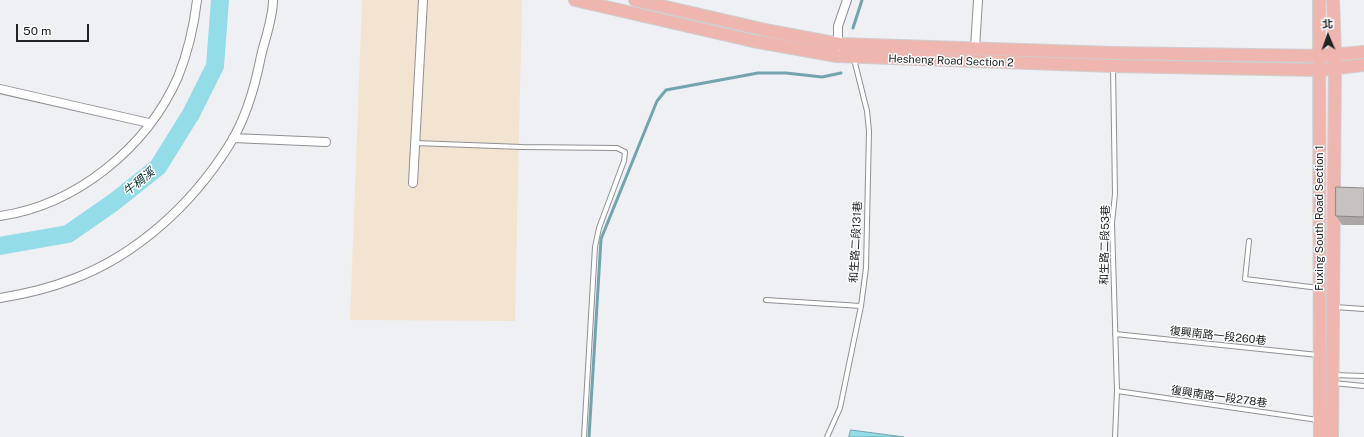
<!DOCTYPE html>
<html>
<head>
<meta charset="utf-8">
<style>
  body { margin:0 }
  #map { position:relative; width:1364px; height:437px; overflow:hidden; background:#eff0f4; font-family:"Public Sans","Noto Sans TC",sans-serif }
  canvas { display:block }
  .north { position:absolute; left:1308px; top:16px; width:40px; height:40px; -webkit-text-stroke:3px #fdfefe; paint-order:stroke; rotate:358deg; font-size:11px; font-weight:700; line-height:16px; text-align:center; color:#212223 }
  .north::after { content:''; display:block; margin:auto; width:14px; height:18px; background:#212223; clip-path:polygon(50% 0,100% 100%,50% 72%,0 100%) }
  .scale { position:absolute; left:16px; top:24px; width:73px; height:18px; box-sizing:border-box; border:2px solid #212223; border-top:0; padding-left:5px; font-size:12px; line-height:14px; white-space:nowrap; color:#212223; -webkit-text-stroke:3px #fdfefe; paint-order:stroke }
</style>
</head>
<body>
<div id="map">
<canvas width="1364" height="437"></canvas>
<div class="north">北</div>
<div class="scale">50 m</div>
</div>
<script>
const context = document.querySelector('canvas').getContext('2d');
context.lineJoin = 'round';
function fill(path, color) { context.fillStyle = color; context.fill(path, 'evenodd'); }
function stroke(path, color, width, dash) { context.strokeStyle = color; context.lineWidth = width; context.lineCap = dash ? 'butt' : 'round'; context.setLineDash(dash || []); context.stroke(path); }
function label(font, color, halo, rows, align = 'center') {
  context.font = font + ' "Public Sans","Noto Sans TC",sans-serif'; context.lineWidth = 3; context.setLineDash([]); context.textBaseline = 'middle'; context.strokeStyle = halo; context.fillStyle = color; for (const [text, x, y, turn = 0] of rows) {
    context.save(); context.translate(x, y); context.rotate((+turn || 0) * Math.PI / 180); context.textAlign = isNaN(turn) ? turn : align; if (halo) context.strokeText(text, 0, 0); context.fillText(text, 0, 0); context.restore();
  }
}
const commercial = new Path2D(`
  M362 0H522L515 321 350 320Z`);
const water = new Path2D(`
  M851 430 904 437H849Z`);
const stream = new Path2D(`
  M853 28 862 0
  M589 437 601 239 657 101 666 90 758 73H786L822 77 841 73`);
const river = new Path2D(`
  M0 246 68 234 114 202 158 167 191 114 215 66 220 0`);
const service = new Path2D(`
  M1113 67 1115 194 1112 223 1117 391 1115 437
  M415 143 522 147 617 148 625 152 624 161 599 228 595 247 584 437
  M1249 241 1245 279 1319 288
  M766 300 861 306
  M1335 307 1364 309
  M1115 334 1318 355
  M1333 375 1364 376
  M1333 383 1364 386
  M1117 391 1318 420
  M827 437 840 408 861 306 866 268 869 131 867 111 854 59`);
const minor = new Path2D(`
  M838 48V26L847 0
  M975 48 978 0
  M0 89 149 123
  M233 138 326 142
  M413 183 423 0
  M0 216C77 205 147 147 178 77 188 52 194 26 197 0
  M0 298C25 294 50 288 73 279 137 255 192 204 228 147 245 121 255 87 261 56 265 39 273 18 273 0`);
const primary = new Path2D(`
  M575 0 753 41 837 56 1113 66 1320 70 1364 65
  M635 0 770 31 839 44 1114 53 1320 56 1364 52
  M1319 0 1320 437
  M1332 437 1335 56 1333 0`);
const wall = new Path2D(`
  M1364 188V225H1342L1336 216Z`);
const building = new Path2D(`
  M1336 187 1364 188V217L1336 216Z`);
const streetNames = [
  ["Hesheng Road Section 2",951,61,2],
  ["Fuxing South Road Section 1",1320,218,-90],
  ["和生路二段131巷",856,242,-87],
  ["和生路二段53巷",1105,245,-89],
  ["復興南路一段260巷",1218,336,6],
  ["復興南路一段278巷",1219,397,8]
];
const waterNames = [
  ["牛稠溪",139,182,-39]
];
fill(commercial, '#f2e4d1');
fill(water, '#95dce9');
stroke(water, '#72a4ae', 1);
stroke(stream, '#72a4ae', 3);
stroke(river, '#95dce9', 18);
stroke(service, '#8f9094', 6);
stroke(minor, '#8f9094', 10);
stroke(primary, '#cececf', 14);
stroke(service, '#fff', 4);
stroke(minor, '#fff', 8);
stroke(primary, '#efb6af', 12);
fill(wall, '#aaa7a5');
fill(building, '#c6c2c0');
stroke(building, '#8b8886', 1);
label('11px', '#212223', '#fdfefe', streetNames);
label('italic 12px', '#0a2f34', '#fdfefe', waterNames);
</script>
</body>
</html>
